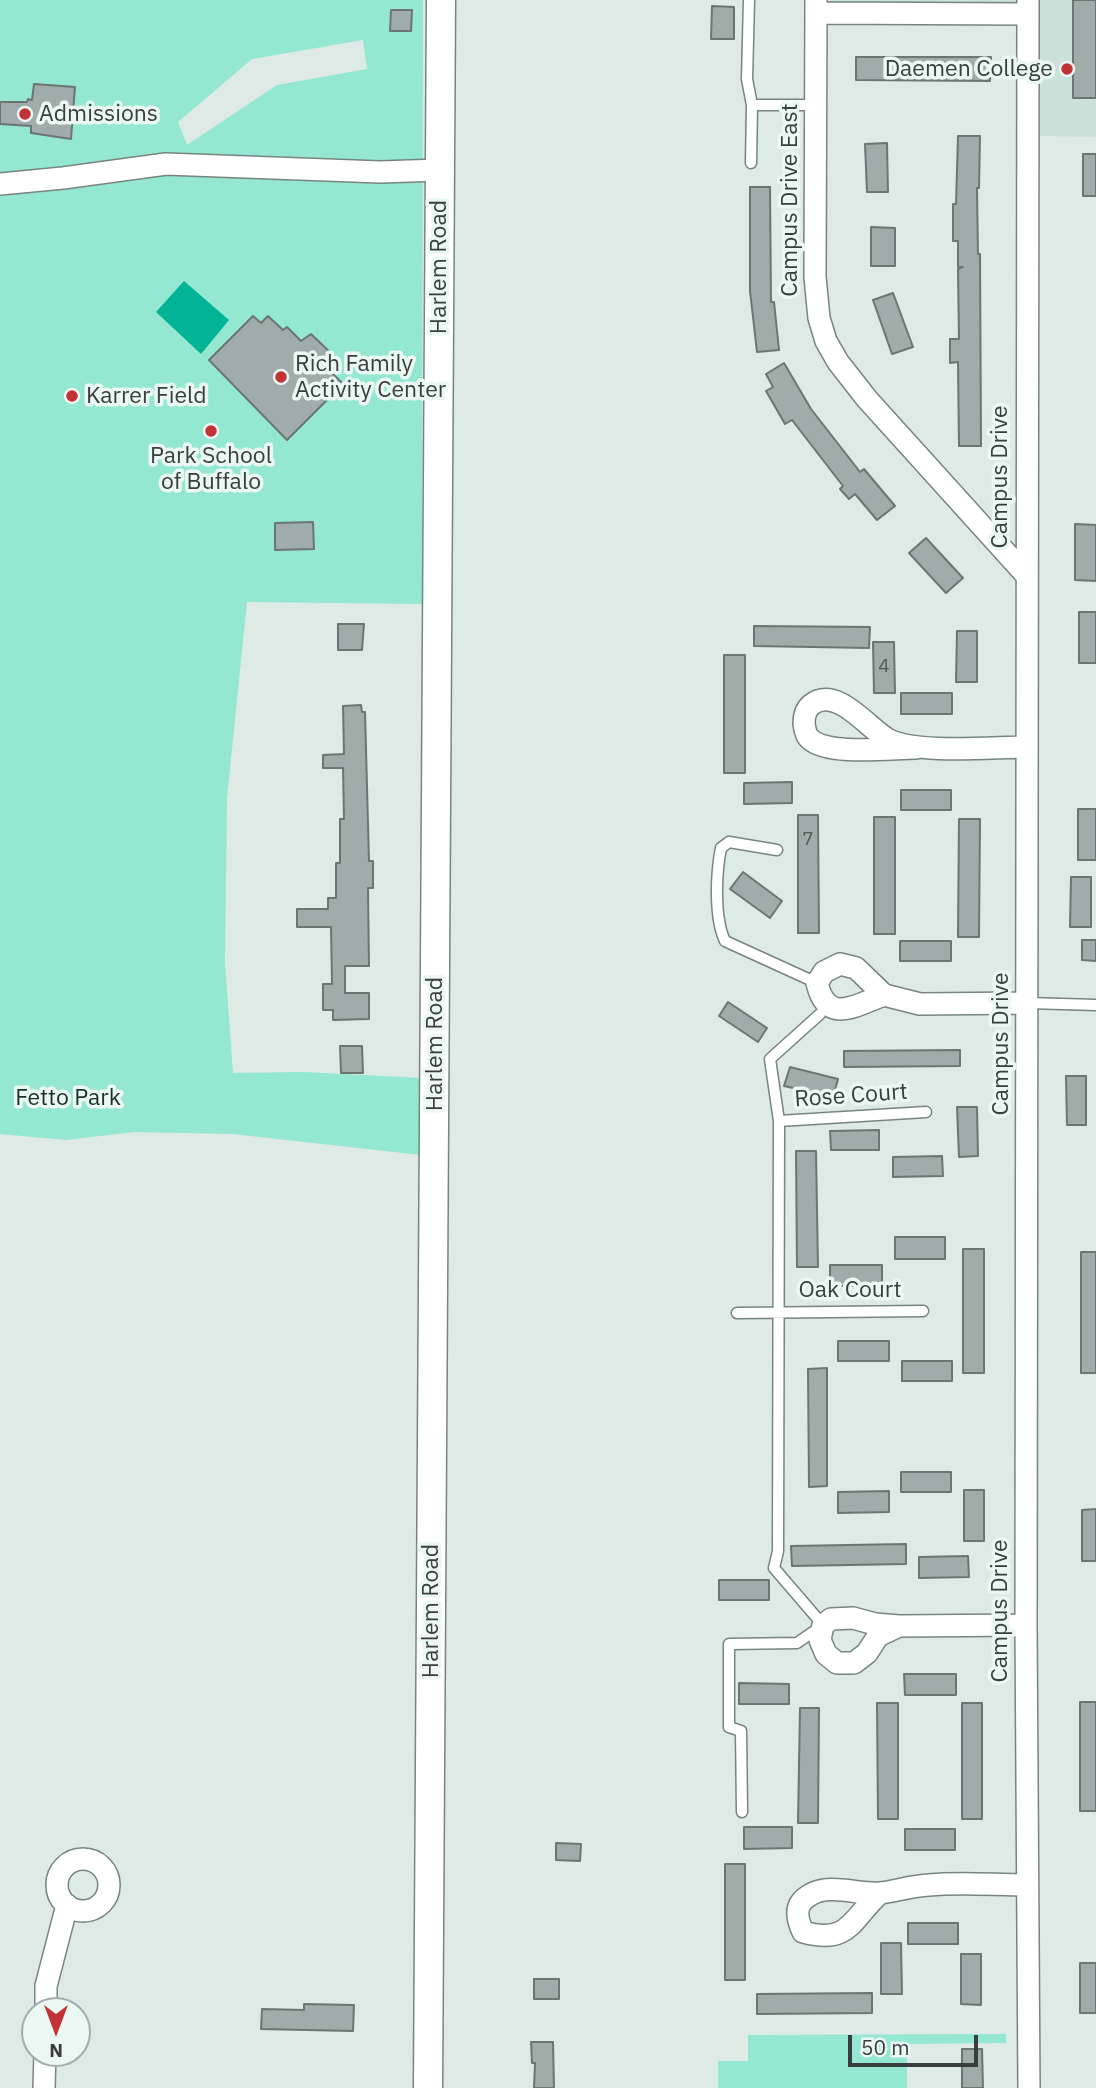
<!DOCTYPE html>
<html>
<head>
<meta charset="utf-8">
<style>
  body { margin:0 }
  #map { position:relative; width:1096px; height:2088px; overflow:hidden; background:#ddeae6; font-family:"IBM Plex Sans",sans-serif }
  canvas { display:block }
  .north { position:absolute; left:21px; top:1997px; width:70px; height:70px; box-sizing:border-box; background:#eaf7f3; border:2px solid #a3adaa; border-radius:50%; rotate:180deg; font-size:19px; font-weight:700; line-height:28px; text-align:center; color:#393e3c }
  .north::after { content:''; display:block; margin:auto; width:24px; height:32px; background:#c33336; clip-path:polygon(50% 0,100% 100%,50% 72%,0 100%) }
  .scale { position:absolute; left:848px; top:2035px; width:130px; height:32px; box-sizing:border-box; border:4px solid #393e3c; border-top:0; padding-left:9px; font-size:21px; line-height:24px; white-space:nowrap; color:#393e3c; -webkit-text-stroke:5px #eaf7f3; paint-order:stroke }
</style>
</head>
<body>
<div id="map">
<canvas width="1096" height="2088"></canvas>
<div class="north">N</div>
<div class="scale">50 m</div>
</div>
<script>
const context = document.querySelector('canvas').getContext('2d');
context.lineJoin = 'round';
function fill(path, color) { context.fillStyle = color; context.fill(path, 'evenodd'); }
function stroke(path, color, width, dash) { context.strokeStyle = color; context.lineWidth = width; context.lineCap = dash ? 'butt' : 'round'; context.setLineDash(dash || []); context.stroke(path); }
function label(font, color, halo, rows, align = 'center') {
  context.font = font + ' "IBM Plex Sans",sans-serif'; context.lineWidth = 7; context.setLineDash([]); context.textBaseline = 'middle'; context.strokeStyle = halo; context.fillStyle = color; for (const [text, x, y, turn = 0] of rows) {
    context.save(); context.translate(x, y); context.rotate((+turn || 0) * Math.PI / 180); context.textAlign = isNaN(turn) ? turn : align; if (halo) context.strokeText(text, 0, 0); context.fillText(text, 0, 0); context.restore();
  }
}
const built = new Path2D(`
  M830 0H1096V137L1039 136 1037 2 830 3Z`);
const green = new Path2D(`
  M0 0H423L422 604 247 602 227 798 225 963 233 1073 303 1072 420 1078 421 1155 233 1134 134 1132 66 1140 0 1134ZM363 40 367 69 277 85 187 145 178 122 252 59Z
  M1006 2034V2043L907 2044V2088H718V2061H748V2035Z`);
const water = new Path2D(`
  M184 281 229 320 201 354 156 312Z`);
const building = new Path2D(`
  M1073 0H1096V98H1073Z
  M712 6 734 7V39H711Z
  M391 10H412L411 31H390Z
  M856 57H991L990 81 856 80Z
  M34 84 75 87 71 139 31 133V126L0 124V102H27L28 99 32 100Z
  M958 136H980L979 188H977L978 254H980L981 446H959L958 362 950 363V339H959L958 269 963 267H958V241H953V204H956Z
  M887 143 888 192H867L865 144Z
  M1083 154H1096V196H1083Z
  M750 187H770L771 302H774L779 350 757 352 750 291Z
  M871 227 895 228V266H871Z
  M893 293 913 347 892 354 873 300Z
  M253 316 261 323 268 316 283 330 287 327 301 341 311 334 335 357 325 366 343 384 287 440 209 360Z
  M784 363 811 409 860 472 864 469 895 506 877 520 855 494 849 499 840 489 843 486 792 420 785 424 766 391 773 387 766 374Z
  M313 522 314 549 275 550V523Z
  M1075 524 1096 525V581L1075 580Z
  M926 538 963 578 946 593 909 553Z
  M1079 612H1096V663H1079Z
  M338 624H364L362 650H338Z
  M754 626 870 627 869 648 754 646Z
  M957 631H977V682H956Z
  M873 642H894L895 693H874Z
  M724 655H745V773H724Z
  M901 693H952V714H901Z
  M361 705 362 712H365L369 861H373V888H368L369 966H345V993H369V1019L333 1020V1010H323V984H332L331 927H297V909H328V898H336V863H340V819H344L343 768H323V755L344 754 343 706Z
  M792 782V803L744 804V783Z
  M901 790H951V810H901Z
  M1078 809H1096V860H1078Z
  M798 815H818L819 933H798Z
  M874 817H895V934H874Z
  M959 819H980L979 937H958Z
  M743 872 782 901 770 918 730 889Z
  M1071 877H1091V927H1070Z
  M1082 940H1096V961L1082 960Z
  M900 941H951V961H900Z
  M728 1002 767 1028 758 1042 719 1016Z
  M340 1046H362L363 1073H341Z
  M960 1050V1066L844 1067V1051Z
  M790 1067 838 1079 833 1097 784 1086Z
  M1066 1076H1086V1125H1067Z
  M957 1107H977L978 1156 959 1157Z
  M879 1130V1150H831L830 1131Z
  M796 1151H816L818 1267H797Z
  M942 1156 943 1176 893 1177V1157Z
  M895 1237H945V1259H895Z
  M963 1249H984V1373H963Z
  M1081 1252H1096V1373H1081Z
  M830 1265H882V1286H830Z
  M838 1341H889V1361H838Z
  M902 1361H952V1381H902Z
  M827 1368V1486L809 1487 808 1369Z
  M901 1472H951V1492H901Z
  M964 1490H984V1541H964Z
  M889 1491V1512L838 1513V1492Z
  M1096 1509V1561H1082V1510Z
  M906 1544V1564L792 1566 791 1546Z
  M968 1556 969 1577 919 1578V1557Z
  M719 1580H769V1600H719Z
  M904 1674H956V1695H905Z
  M739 1683 789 1684V1704H739Z
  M1080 1702H1096V1811H1080Z
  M877 1703H898V1819H878Z
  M962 1703H982V1819H962Z
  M800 1708H819L818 1823H798Z
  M744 1827H792V1848L744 1849Z
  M905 1829H955V1850H905Z
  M556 1843 581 1844 580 1861 556 1860Z
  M725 1864H745V1980H725Z
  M908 1923H958V1944H908Z
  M881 1943H901L902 1994H881Z
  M961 1954H981V2005L961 2004Z
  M1080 1963H1096V2013H1080Z
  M534 1979H559V1999H534Z
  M872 1993V2013L757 2014V1994Z
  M304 2004 354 2005 353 2031 261 2029 262 2009 304 2010Z
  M531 2042H553L554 2088H534L535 2063H532Z
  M962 2049H982L983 2088H962Z`);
const lane = new Path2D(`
  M749 0 747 79 752 105
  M751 163 752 105H816
  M777 850 729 842 721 848C716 873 714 918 725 941L817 983
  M1028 1003 1096 1005
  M779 1121 926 1112
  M737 1313 923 1311
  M742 1812 741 1731 729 1727V1644L797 1643 823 1625 774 1568 778 1551 779 1121 770 1059 820 1014`);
const street = new Path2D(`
  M816 0 815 277 819 318 826 341 838 362 867 399 1027 576
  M1028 0 1026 1625 1029 2088
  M816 13 1028 14
  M0 184 63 178 166 164 380 172 440 170
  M916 748C892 748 828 756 810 739 806 736 805 729 804 724 804 718 805 710 811 705 837 684 870 731 889 740 919 754 992 747 1027 747
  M884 995C856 1005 827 1026 817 983L824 972 840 964 856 968 884 995 920 1004 1028 1003
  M899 1626 878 1636 867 1653 854 1663H837L826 1654 820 1640 823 1625 831 1619 853 1618 875 1624 899 1626 1026 1625
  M57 1885a26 26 0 1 1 52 0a26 26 0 1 1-52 0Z
  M880 1893C851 1919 850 1945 803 1932 796 1917 794 1904 810 1895 829 1883 859 1895 880 1893 896 1891 912 1886 929 1885 961 1882 994 1885 1027 1885
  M46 2011V1986L67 1905
  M44 2088 45 2053`);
const secondary = new Path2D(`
  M428 2088 441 0`);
const markers = [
  [1067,69,7,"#c33336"],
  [25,114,7,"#c33336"],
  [281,377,7,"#c33336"],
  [72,396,7,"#c33336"],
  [211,431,7,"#c33336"]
];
const numberNames = [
  ["4",884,667],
  ["7",808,840]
];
const poiNames = [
  ["Daemen College",1053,69,"right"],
  ["Admissions",39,114],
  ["Rich Family",295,364],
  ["Activity Center",295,390],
  ["Karrer Field",86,396],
  ["Park School",211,456,"center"],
  ["of Buffalo",211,482,"center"]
];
const streetNames = [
  ["Campus Drive East",790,200,-90],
  ["Harlem Road",439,267,-90],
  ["Campus Drive",1000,477,-90],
  ["Harlem Road",435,1044,-90],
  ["Campus Drive",1001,1044,-90],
  ["Rose Court",851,1096,-4],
  ["Oak Court",850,1290],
  ["Harlem Road",431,1611,-90],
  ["Campus Drive",1000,1611,-90]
];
const parkNames = [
  ["Fetto Park",68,1098]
];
fill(built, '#cbe1da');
fill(green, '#94e7d0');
fill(water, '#03b395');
fill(building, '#a0aca9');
stroke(building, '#6b7672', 2);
stroke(lane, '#788480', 13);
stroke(street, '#788480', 24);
stroke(secondary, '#788480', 31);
stroke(lane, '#fff', 10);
stroke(street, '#fff', 21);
stroke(secondary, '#fff', 28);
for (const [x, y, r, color] of markers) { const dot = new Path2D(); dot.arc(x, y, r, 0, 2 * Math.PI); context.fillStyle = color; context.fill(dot); stroke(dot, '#eaf7f3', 2.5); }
label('19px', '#535a57', null, numberNames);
label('23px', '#393e3c', '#eaf7f3', poiNames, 'left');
label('23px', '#393e3c', '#eaf7f3', streetNames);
label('23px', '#19312a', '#eaf7f3', parkNames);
</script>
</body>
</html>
